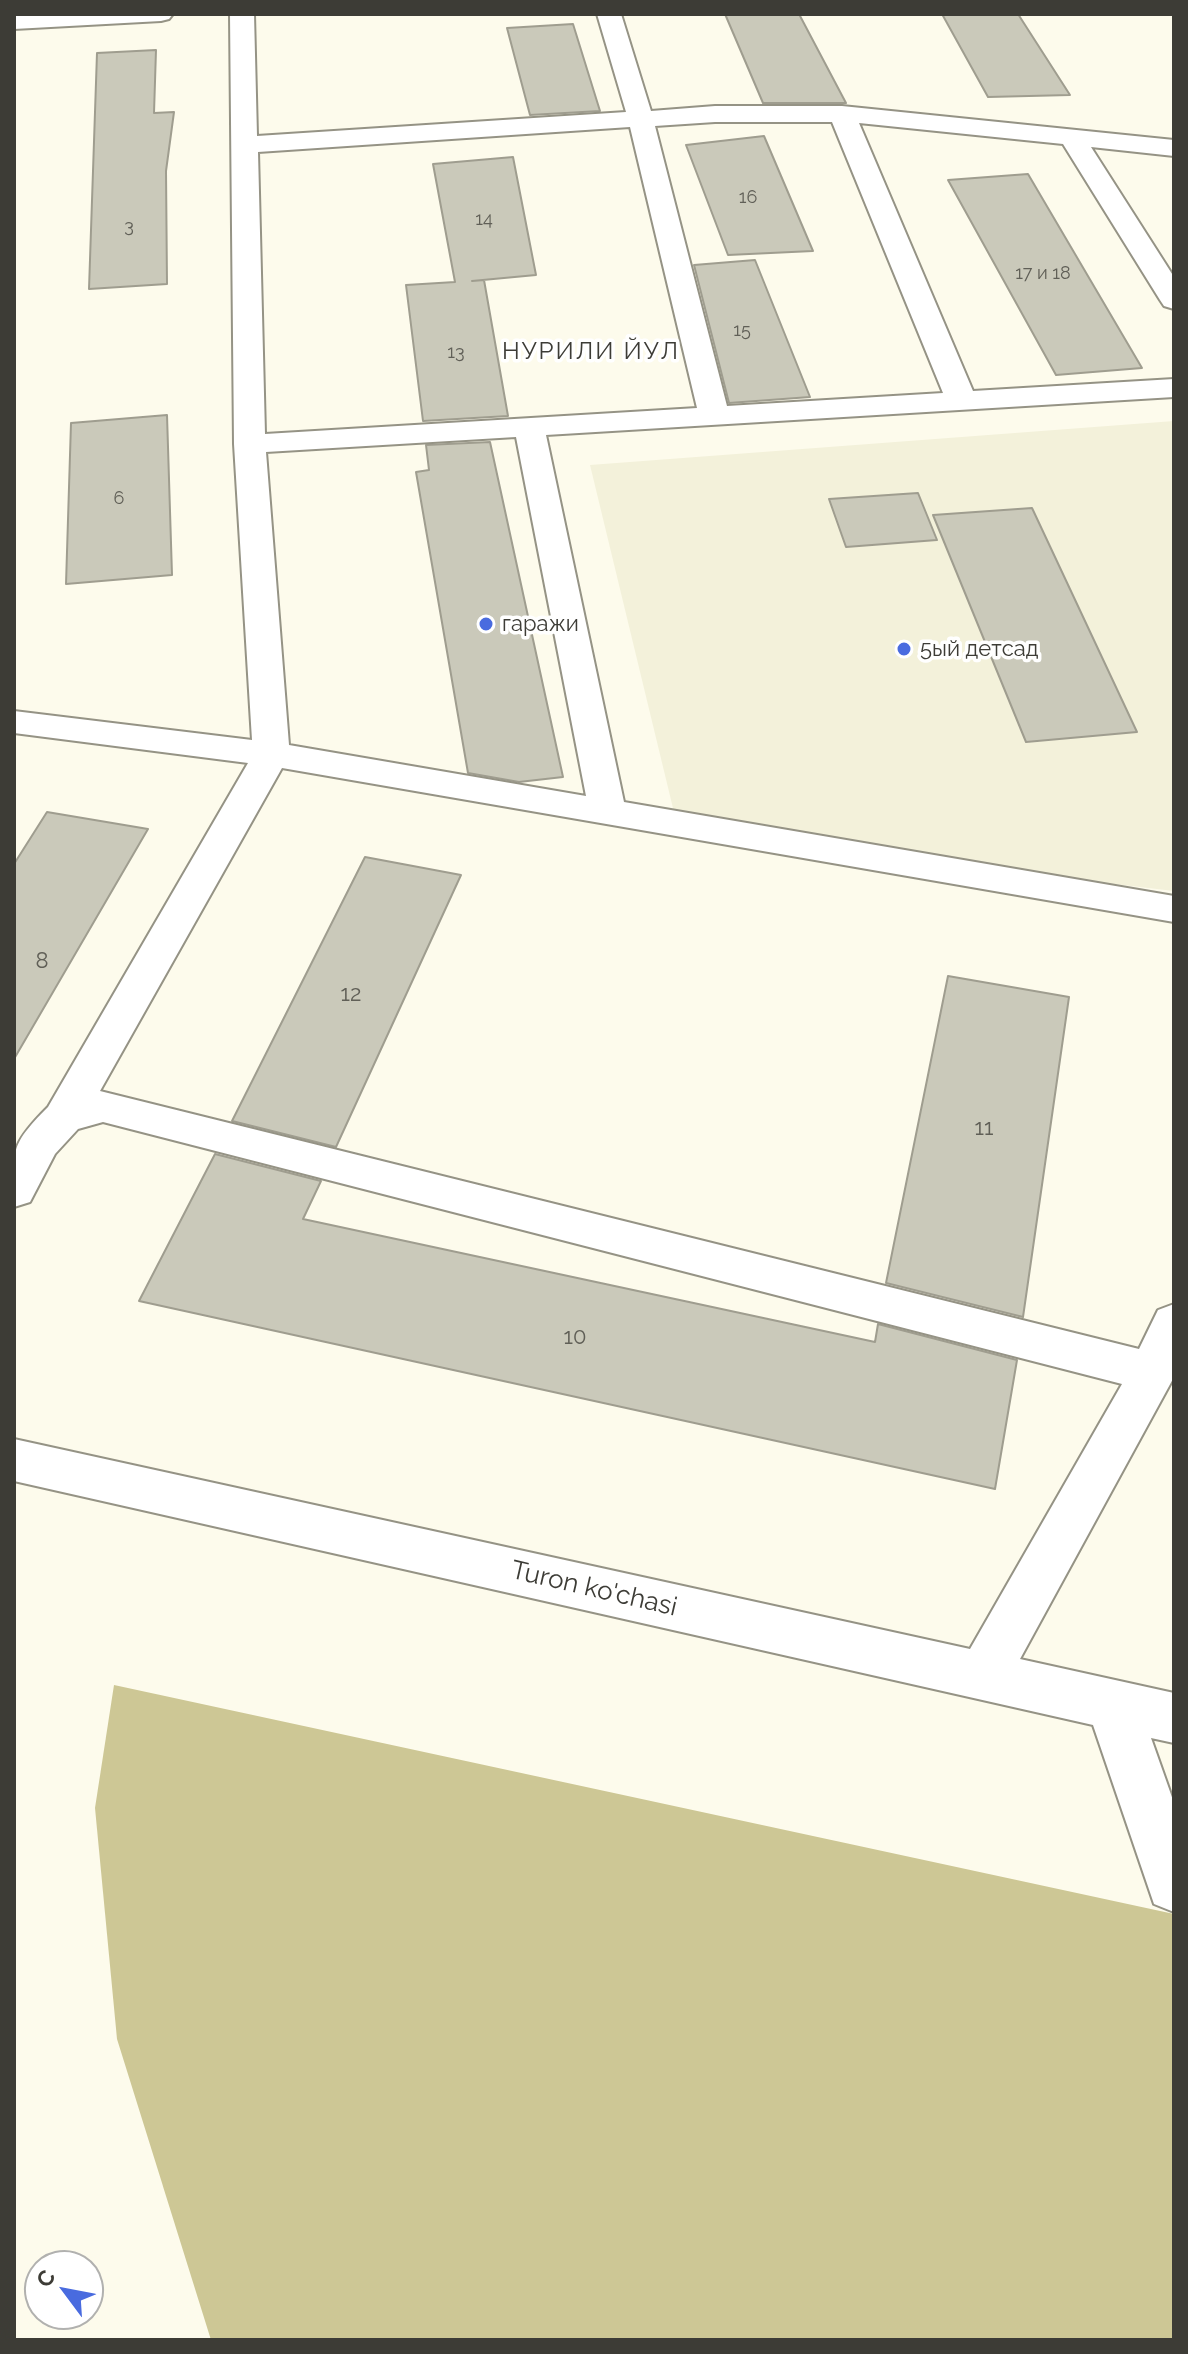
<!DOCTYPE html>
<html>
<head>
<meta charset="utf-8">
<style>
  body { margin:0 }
  #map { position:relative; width:1188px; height:2354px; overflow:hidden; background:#fdfbec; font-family:Raleway,sans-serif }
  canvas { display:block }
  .frame { position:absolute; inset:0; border:16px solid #3d3c36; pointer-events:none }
  .north { position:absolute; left:24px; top:2250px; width:80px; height:80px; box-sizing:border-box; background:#fff; border:2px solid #b1b1af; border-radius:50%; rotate:302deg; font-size:22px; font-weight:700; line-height:32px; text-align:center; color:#3d3c36 }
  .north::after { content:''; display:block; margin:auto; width:28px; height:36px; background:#496bdf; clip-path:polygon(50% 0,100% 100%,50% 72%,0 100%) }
</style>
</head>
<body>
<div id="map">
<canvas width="1188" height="2354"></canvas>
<div class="frame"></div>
<div class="north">С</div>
</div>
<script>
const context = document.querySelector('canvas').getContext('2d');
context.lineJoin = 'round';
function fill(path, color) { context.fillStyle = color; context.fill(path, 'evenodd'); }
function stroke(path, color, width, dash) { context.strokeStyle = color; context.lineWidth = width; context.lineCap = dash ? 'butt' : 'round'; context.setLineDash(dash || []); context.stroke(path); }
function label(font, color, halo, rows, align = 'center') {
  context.font = font + ' Raleway,sans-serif'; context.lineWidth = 7; context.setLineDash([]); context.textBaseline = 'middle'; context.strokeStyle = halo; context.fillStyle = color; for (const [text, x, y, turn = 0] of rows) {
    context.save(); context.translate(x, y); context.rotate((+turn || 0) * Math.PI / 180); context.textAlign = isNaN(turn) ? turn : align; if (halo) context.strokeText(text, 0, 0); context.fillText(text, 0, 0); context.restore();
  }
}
const built = new Path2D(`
  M1174 421V891L679 833 590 465Z`);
const forest = new Path2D(`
  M114 1685 1174 1914V2340H211L117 2039 95 1808Z`);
const building = new Path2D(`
  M725 14H799L846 103H763Z
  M942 14H1018L1070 95 988 97Z
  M573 24 600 111 530 115 507 28Z
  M156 50 154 113 174 112 166 171 167 284 89 289 97 53Z
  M764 136 813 251 728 255 686 145Z
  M513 157 536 275 472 281 484 280 508 416 423 421 406 285 455 282 433 164Z
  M1028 174 1142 368 1056 375 948 180Z
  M755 260 810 397 729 403 694 265Z
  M167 415 172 575 66 584 71 423Z
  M490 442 563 777 519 782 468 773 416 472 429 470 426 445Z
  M918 493 937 540 846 547 829 499Z
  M1032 508 1137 732 1026 742 933 515Z
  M47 812 148 829 14 1059V864Z
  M365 857 461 875 336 1147 232 1121Z
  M948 976 1069 997 1023 1317 886 1283Z
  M215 1154 321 1181 303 1219 875 1342 878 1324 1017 1360 995 1489 139 1301Z`);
const minor = new Path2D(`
  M173 14 169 19 161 21 14 29V15Z
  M230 14H254L257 136 626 112 597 14H621L651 111 715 106H842L1174 140V156L1091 147 1174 277V309L1164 306 1160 300 1063 144 859 123 973 391 1174 379V397L546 435 624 802 1174 896V922L282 768 100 1091 1139 1349 1158 1310 1174 1304V1377L1020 1659 1174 1693V1743L1151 1738 1174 1803V1912L1154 1904 1093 1725 14 1481V1439L970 1649 1122 1384 103 1122 78 1129 55 1154 30 1202 14 1207C14 1151 7 1148 48 1107L248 763 14 733V711L252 740 234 444ZM715 122H832L943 393 727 406 655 126ZM630 127 697 408 265 434 258 152ZM516 437 586 796 289 745 266 452Z`);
const markers = [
  [486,624,8,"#496bdf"],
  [904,649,8,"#496bdf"]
];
const farNumbernames = [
  ["16",748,198],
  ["14",484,220],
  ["3",129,227],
  ["17 и 18",1043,274],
  ["15",742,331],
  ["13",456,353],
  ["6",119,499]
];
const farPoinames = [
  ["гаражи",502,624],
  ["5ый детсад",920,649]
];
const numberNames = [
  ["8",42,961],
  ["12",351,994],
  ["11",984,1128],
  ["10",575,1337]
];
const farNeighbourhoodnames = [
  ["НУРИЛИ ЙУЛ",591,352]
];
const streetNames = [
  ["Turon ko'chasi",594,1589,13]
];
fill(built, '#f3f1da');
fill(forest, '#cdc795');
fill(building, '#cac9ba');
stroke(building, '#9f9d8f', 2);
stroke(minor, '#959385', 4);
fill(minor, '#fff');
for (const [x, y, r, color] of markers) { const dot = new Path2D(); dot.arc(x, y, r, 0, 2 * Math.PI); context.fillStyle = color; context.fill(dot); stroke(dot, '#fff', 3); }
label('18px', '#605f57', null, farNumbernames);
label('22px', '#3d3c36', '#fff', farPoinames, 'left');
label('22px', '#605f57', null, numberNames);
context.letterSpacing = '2px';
label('24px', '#3d3c36', '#fff', farNeighbourhoodnames);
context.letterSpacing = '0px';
label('26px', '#3d3c36', '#fff', streetNames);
</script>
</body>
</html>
